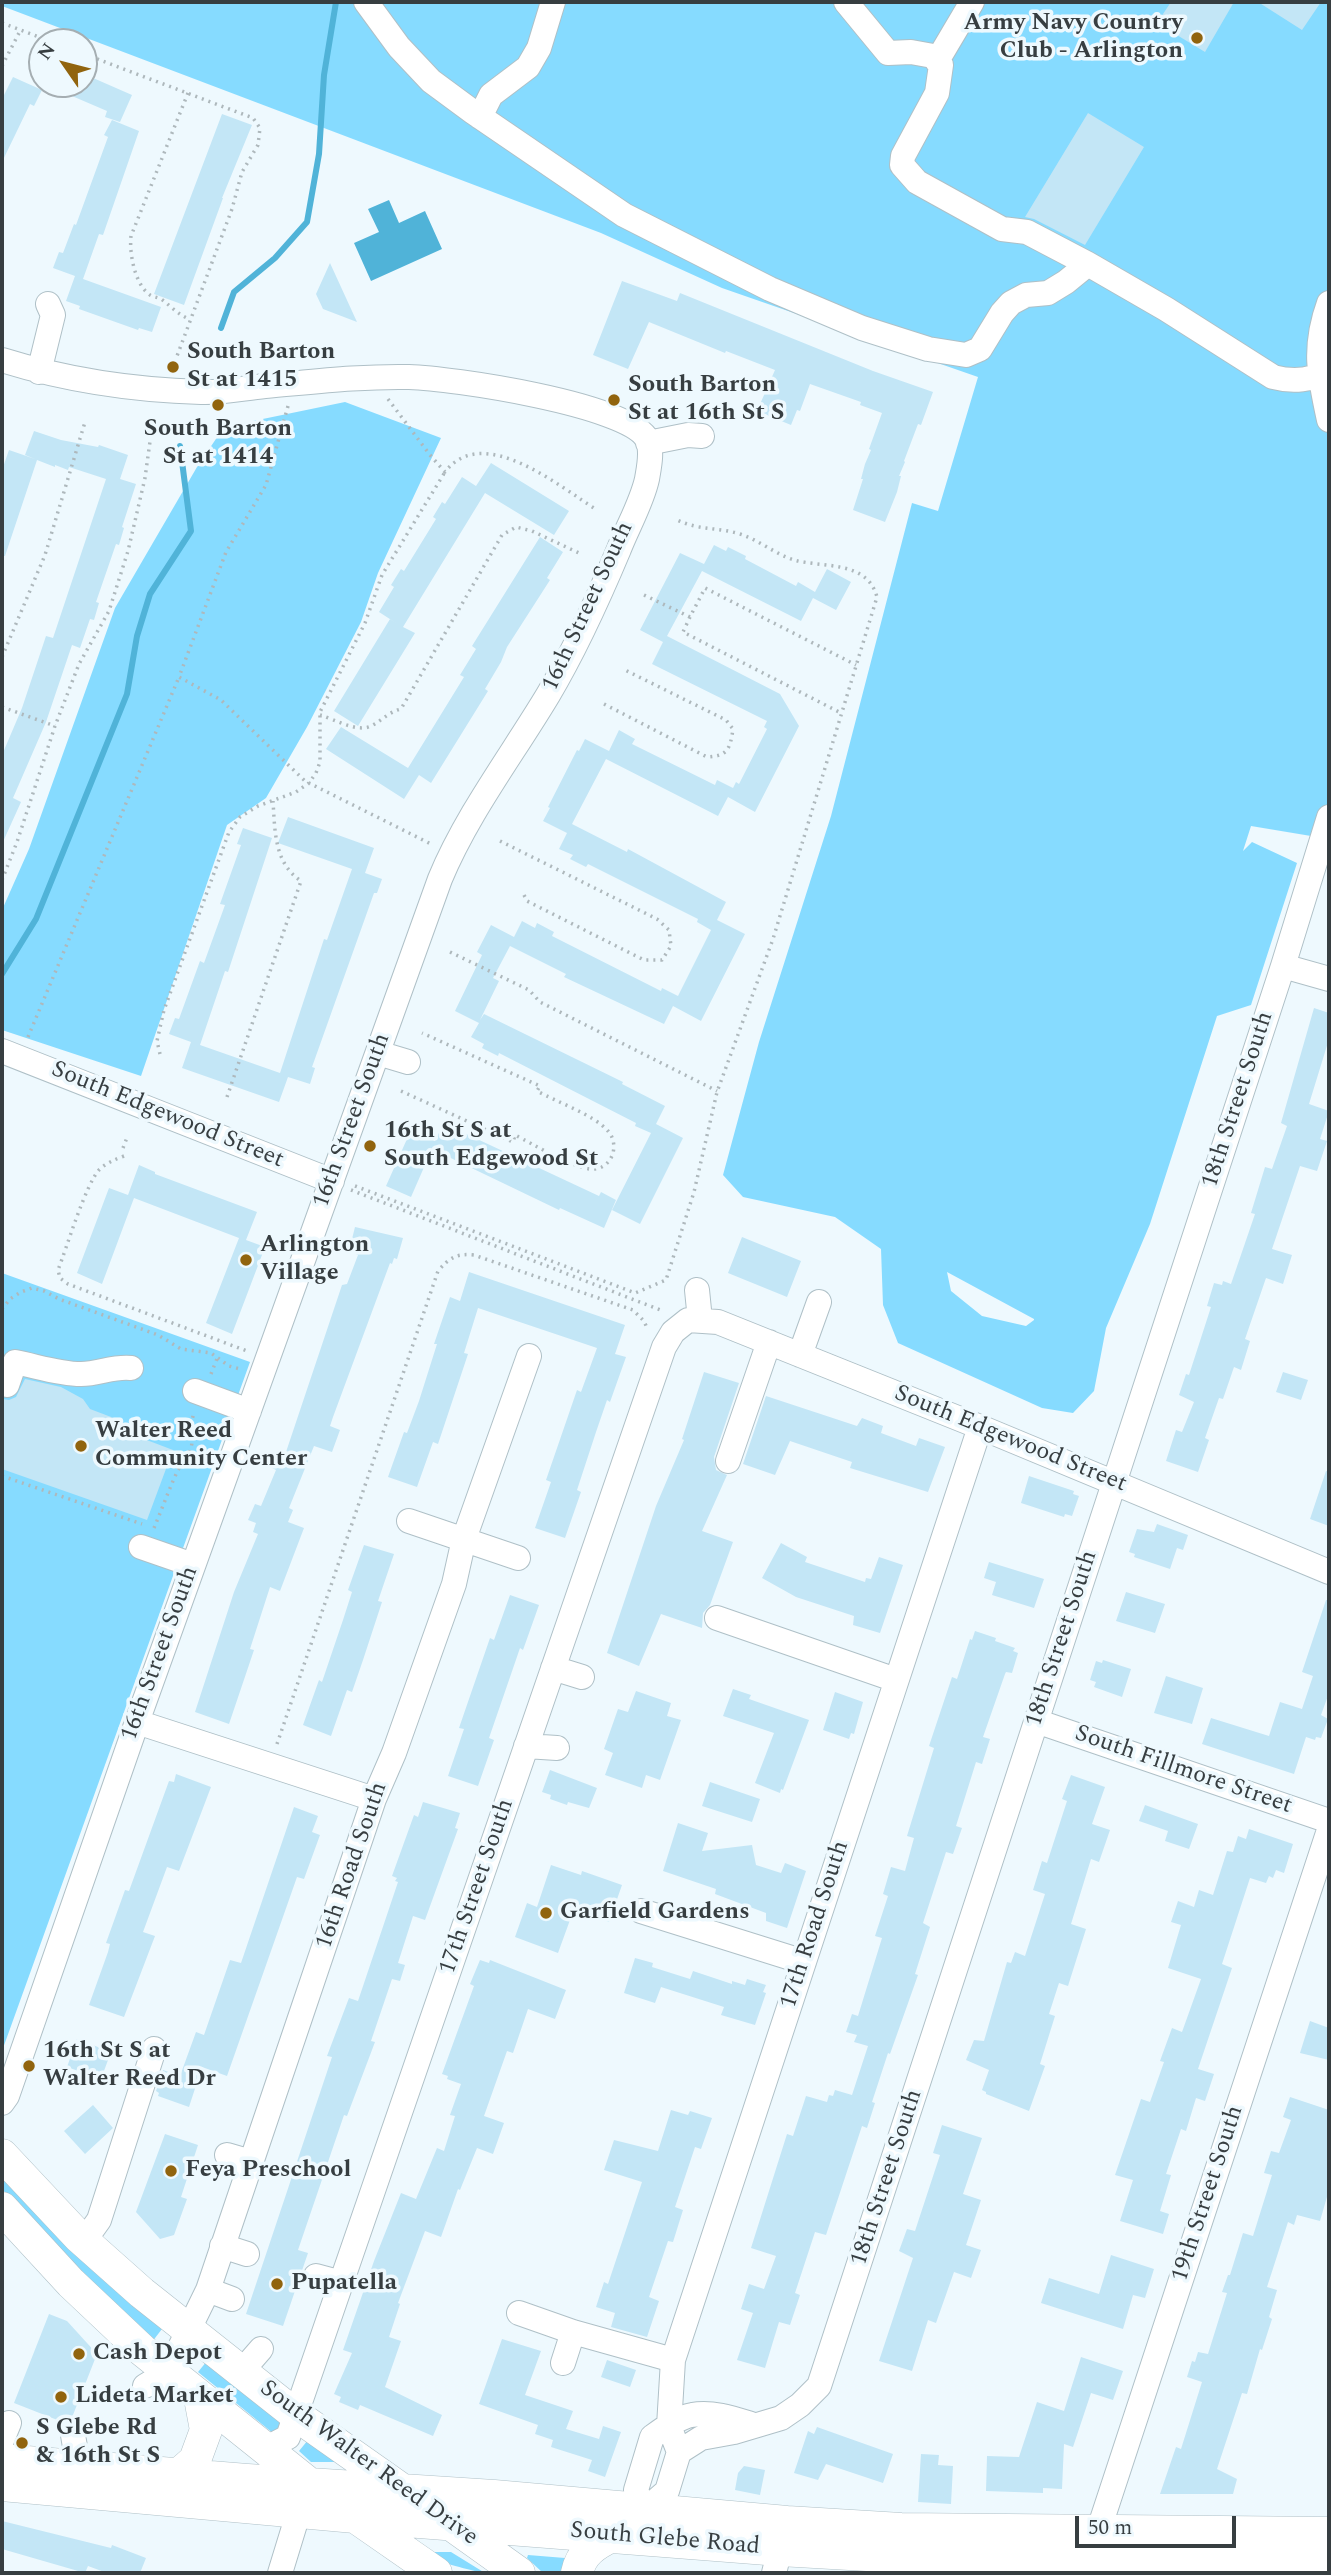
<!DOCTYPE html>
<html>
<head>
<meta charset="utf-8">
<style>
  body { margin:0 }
  #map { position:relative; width:1331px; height:2575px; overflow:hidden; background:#eef9fe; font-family:Spectral,serif }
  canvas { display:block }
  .frame { position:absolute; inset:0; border:4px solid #373e41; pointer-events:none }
  .north { position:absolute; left:28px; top:28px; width:70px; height:70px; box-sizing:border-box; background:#eef9fe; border:2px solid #a5aeb2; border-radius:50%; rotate:305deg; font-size:19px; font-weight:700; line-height:28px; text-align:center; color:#373e41 }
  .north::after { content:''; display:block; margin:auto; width:24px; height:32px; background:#91640e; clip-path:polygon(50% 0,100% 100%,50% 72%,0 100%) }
  .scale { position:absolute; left:1075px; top:2516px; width:161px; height:32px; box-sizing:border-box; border:4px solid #373e41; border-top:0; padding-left:9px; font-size:21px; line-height:24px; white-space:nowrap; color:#373e41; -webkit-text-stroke:5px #eef9fe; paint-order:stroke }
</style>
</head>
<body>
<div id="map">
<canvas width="1331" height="2575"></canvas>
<div class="frame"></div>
<div class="north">N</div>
<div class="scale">50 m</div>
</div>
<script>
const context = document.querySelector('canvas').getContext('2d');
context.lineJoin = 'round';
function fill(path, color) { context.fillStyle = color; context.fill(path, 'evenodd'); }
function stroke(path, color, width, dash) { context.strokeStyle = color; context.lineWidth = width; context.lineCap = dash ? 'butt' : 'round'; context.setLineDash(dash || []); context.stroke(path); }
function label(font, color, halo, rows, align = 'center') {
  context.font = font + ' Spectral,serif'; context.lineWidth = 7; context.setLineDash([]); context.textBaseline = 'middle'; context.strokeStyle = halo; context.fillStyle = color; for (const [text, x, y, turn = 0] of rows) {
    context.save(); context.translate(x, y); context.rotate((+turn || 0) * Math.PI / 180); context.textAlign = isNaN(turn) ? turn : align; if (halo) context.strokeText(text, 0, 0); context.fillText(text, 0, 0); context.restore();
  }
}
const green = new Path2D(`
  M2 2H1329V839L1251 826 1243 851 1252 842 1297 863 1251 1005 1217 1016 1150 1224 1106 1328 1094 1391 1073 1413 1042 1408 898 1343 883 1305 881 1249 835 1217 743 1197 723 1175 759 1042 831 816 912 503 938 511 978 377 722 288 601 233 2 6ZM947 1272 1034 1319V1320L1026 1326 982 1316 951 1291Z
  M345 402 441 438 378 573 361 622 307 727 266 798 227 825 141 1076 2 1030V910L29 849 115 608 197 467 224 427Z
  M2 1273 250 1362 2 2051Z
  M8 2176 165 2325 152 2342 51 2242 2 2189V2181Z
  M207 2361 282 2423 274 2434 198 2372Z
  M308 2440 336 2462H311L299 2451Z
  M432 2552H451L485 2573C480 2573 452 2565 445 2563 440 2561 436 2556 432 2552Z
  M528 2555 565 2558 567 2563 562 2573H543L527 2558Z`);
const water = new Path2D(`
  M389 200 399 223 425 211 442 249 371 281 354 243 379 232 368 209Z`);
const stream = new Path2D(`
  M221 328 234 292 275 258 307 222 319 154 324 75 336 2
  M2 974 36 919 127 694 137 636 150 594 191 531 180 446`);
const building = new Path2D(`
  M1171 2H1234L1205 52 1157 23Z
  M1258 2H1321L1302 30Z
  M84 74 132 95 120 122 105 117 107 111 44 84H84Z
  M13 77 42 90 34 106 30 104 2 162V99Z
  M1088 113 1144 147 1085 245 1034 219 1025 217Z
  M222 114 252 125 222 198H223L184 305 154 294Z
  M112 120 139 131 103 235 99 234 83 279 161 307 152 332 139 328 138 330 79 309 80 306 66 301 75 276 53 268 59 252 63 253 74 224 76 225 108 137 104 135Z
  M330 263 357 322 323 309 316 294Z
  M622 281 677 301 680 293 873 371 933 392 921 425 918 424 904 461 905 462 899 476H901L897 492 885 522 853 510 863 479H861L865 464 871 450 869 449 882 413 860 405 861 402 810 384 800 411 797 410 791 425 757 411 775 370 726 351 725 353 649 322 628 369 593 355Z
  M34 431 61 440 98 447 99 445 128 455 120 479 136 484 122 527 124 528 119 545 116 544 96 602 99 603 94 620 90 619 80 648 72 645 46 722 13 798 21 802 2 844V755L22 708 46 636 53 638 106 479 69 467 68 470 55 465V467L37 460 5 556H2V470L9 450 35 459 25 455Z
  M491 463 569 511 554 535 485 493 403 627 415 633 358 726 334 711 390 619 396 623 379 612 394 587 391 585 401 569 404 571 436 519 433 517 442 502 445 504 462 477 476 486Z
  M540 537 563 552 547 578 550 580 507 647 501 662 485 689 488 691 431 783 419 775 404 799 326 749 341 727 408 768 464 677 460 675 476 649 472 646Z
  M714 545 726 551 728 547 746 556 745 559 796 586 798 582 815 592 827 569 851 582 836 610 813 598 801 621 702 571 667 636 780 694 799 726 755 812 728 797 718 816 606 759 572 824 627 852 628 849 726 902 717 920 745 934 701 1021 673 1006 664 1024 564 977 566 974 510 946 493 978 499 981 480 1020 484 1014 623 1082 622 1084 665 1106 656 1124 683 1138 640 1224 612 1210 651 1133 635 1126 636 1123 499 1053 498 1056 482 1048 484 1044 471 1037 479 1023 455 1011 482 955 477 952 491 925 514 937 522 921 535 928 537 923 554 932 552 936 661 991 662 988 678 996 711 930 697 922 698 919 588 864 586 867 570 859 573 855 559 849 567 833 543 821 550 808 548 807 577 750 579 751 585 739 609 751 619 730 635 739 632 744 715 785 717 780 733 788 736 782 739 784 767 729 764 727 767 721 652 664 663 642 640 630 680 553 704 564Z
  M288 817 374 848 365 873 382 879 377 893H374L312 1067 315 1068 310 1084 288 1077 279 1102 182 1068 191 1042 169 1034 175 1018 179 1019 200 961 204 963 225 905 220 904 241 845 237 844 243 828 272 838 228 972 225 971 200 1045 280 1073 324 939 327 940 352 869 278 843Z
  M1314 1008 1329 1013V1039L1309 1104 1329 1111 1320 1139 1327 1141 1317 1171 1300 1166 1272 1249 1292 1255 1283 1284 1266 1278 1245 1339 1250 1341 1241 1370 1234 1367 1223 1399 1219 1398 1205 1438 1209 1440 1198 1472 1166 1461 1176 1430 1182 1432 1194 1402 1179 1395 1186 1374 1189 1375 1211 1307 1207 1306 1214 1283 1222 1285 1223 1281 1231 1284 1255 1214 1251 1213 1265 1167 1272 1169 1287 1126 1281 1123Z
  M445 1120 461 1128 460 1131 599 1196 601 1192 616 1200 604 1228 560 1208 559 1210 432 1149 411 1197 386 1186 411 1130 435 1141Z
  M139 1165 155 1172V1174L257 1212 246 1240 265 1247 232 1334 206 1323 239 1238 134 1198 102 1284 77 1273 109 1188 128 1195Z
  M355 1227 403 1238 397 1259 394 1258 392 1264 390 1263 333 1417 330 1426 340 1430 332 1452 314 1446 289 1508 293 1510 288 1522 304 1528 280 1591 270 1587 250 1649 254 1650 229 1724 195 1712 234 1592 258 1534 253 1532 256 1523 248 1520 255 1504 261 1506 276 1470 272 1468 281 1450 286 1452 342 1285 347 1284 358 1255 349 1251Z
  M742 1237 801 1261 787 1297 728 1273Z
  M469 1272 625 1325 615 1354 626 1357 610 1402 607 1400 596 1432 577 1490 581 1492 565 1538 535 1528 551 1482 546 1480 566 1422 577 1390 581 1392 597 1348 478 1308 464 1353 468 1354 438 1444 433 1442 417 1487 388 1477 404 1432 407 1433 419 1401 437 1344H434L450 1297 460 1301Z
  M704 1372 739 1383 714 1457 716 1470 727 1475 702 1531 733 1542 710 1605 703 1613 702 1628 661 1614 639 1666 607 1653 656 1506 684 1440 682 1439Z
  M1283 1372 1308 1380 1301 1400 1276 1392Z
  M25 1379 61 1387 83 1399 90 1409 119 1420 115 1428 173 1450 147 1520 2 1469V1399L9 1400 16 1397Z
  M766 1396 857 1426 862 1418 883 1426 881 1433 916 1446 919 1438 945 1447 928 1492 850 1468 852 1462 790 1441 775 1475 743 1464Z
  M1326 1471 1329 1472V1526L1310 1519Z
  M1029 1476 1074 1491 1073 1494 1079 1496 1072 1516 1065 1514 1064 1517 1021 1503Z
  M1157 1524 1188 1535 1183 1550 1177 1548 1170 1569 1134 1557 1135 1554 1129 1552 1137 1529 1154 1532Z
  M781 1543 807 1557 805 1562 865 1582 866 1578 871 1579 879 1557 903 1565 880 1633 853 1625 854 1616 796 1597 762 1578Z
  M364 1545 394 1554 378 1601 382 1602 363 1660 352 1692 347 1690 331 1736 303 1725 319 1680 322 1682 343 1620 352 1592 348 1590Z
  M989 1562 1044 1579 1034 1608 992 1595 996 1582 984 1578Z
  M1126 1592 1165 1604 1155 1633 1116 1621Z
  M510 1595 539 1605 523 1650 520 1648 509 1680 489 1738 494 1740 478 1786 448 1776 464 1729 459 1728 490 1638 494 1640Z
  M1326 1600H1329V1693L1321 1715 1328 1719 1321 1738 1316 1737 1315 1740 1306 1737 1294 1774 1202 1744 1211 1718 1269 1736 1280 1702 1302 1709 1313 1676 1302 1672Z
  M975 1631 996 1638 995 1641 1015 1648 1013 1651 1018 1653 1012 1673 1006 1672 1005 1674 983 1737 990 1739 982 1764 976 1762 956 1826 962 1828 953 1854 946 1852 923 1923 930 1927 915 1974 918 1975 890 2054 888 2053 872 2102 875 2103 867 2128 862 2126 826 2235 815 2232 795 2293 800 2295 790 2325 779 2322 765 2368 737 2360 753 2313 741 2309 749 2284 764 2289 776 2256 751 2248 787 2134 793 2136 806 2096 827 2102 829 2095 833 2096 835 2090 852 2095 868 2046 854 2042 857 2035 846 2032 852 2014 858 2016 882 1938 875 1936 888 1896 883 1894 891 1867 905 1871 914 1838 907 1836 934 1748 929 1746 952 1677 957 1679 970 1639 972 1640Z
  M1103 1660 1131 1669 1122 1697 1094 1687 1096 1682 1090 1680 1096 1661 1102 1663Z
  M1166 1676 1203 1688 1192 1724 1154 1713Z
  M733 1689 751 1695 749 1699 809 1720 783 1790 781 1789 780 1793 755 1783 774 1733 723 1716Z
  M636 1691 671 1703 667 1716 681 1720 660 1780 646 1775 642 1788 605 1775 613 1753 604 1749 618 1709 628 1712Z
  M835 1692 863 1702 854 1734 851 1733 849 1739 823 1730Z
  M550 1770 597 1788 589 1808 568 1802 567 1805 550 1799 551 1795 542 1792Z
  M176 1774 211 1787 179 1871 167 1867 143 1932 155 1936 124 2017 89 2005 108 1952 110 1944 106 1943 125 1890 129 1891 169 1781 174 1782Z
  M1071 1775 1105 1787 1092 1824 1110 1830 1099 1862 1091 1859 1071 1924 1086 1929 1068 1986 1059 1983 1049 2014 1055 2016 1040 2064 1045 2066 1029 2111 986 2094V2092L982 2090 989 2070 966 2060 974 2040 984 2041 1007 1962 1011 1963 1015 1952 1025 1956 1045 1894 1033 1890 1042 1861 1047 1863 1067 1801 1062 1799Z
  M710 1782 760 1799 752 1822 702 1806Z
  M423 1802 460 1813 455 1828 458 1829 425 1920 413 1916 398 1963 405 1965 400 1981 392 1979 371 2041 375 2042 347 2116 344 2115 298 2250 308 2253 283 2326 246 2314 332 2057 327 2056 349 1998 358 2001 398 1882 395 1881 397 1878 392 1876 414 1815 418 1817Z
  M1145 1805 1198 1824 1189 1849 1165 1841 1168 1831 1139 1821Z
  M294 1807 318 1816 312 1832 320 1835 304 1879 297 1877 227 2076 202 2067 189 2107 158 2096 159 2093 156 2091 163 2070 180 2076 196 2032 204 2035 230 1960 241 1963Z
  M678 1823 708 1833 702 1851 752 1845 756 1865 781 1873 785 1863 806 1871 787 1928 766 1921V1913L715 1894 716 1889 663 1871Z
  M1249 1829 1293 1844 1284 1873 1276 1870 1273 1878 1269 1876 1266 1883 1250 1878 1222 1964 1232 1968 1198 2069 1214 2074 1205 2101 1196 2098 1186 2131 1181 2129 1166 2174 1171 2175 1160 2211 1169 2214 1163 2234 1120 2221 1133 2180 1115 2175 1141 2099 1150 2102 1164 2062 1160 2061 1172 2028 1182 2032 1201 1979 1168 1968 1181 1925 1171 1922 1178 1901 1194 1907 1199 1890 1213 1895 1227 1851 1233 1852 1238 1836 1246 1839Z
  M551 1865 581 1875 582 1871 622 1885 609 1922 574 1909 558 1953 515 1937 527 1903 537 1907Z
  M635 1958 653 1963 652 1967 690 1979 693 1971 732 1984V1981L745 1985 747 1979 766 1985 763 1992 766 1993 755 2025 721 2015 724 2007 661 1987 655 2003 624 1993Z
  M480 1960 489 1963 490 1960 566 1990 555 2019 528 2009 513 2053 507 2051 484 2116 504 2123 493 2154 477 2148 460 2190 458 2189 441 2237 425 2231 398 2303 400 2304 389 2337 401 2341 385 2387 442 2415 433 2436 360 2405 358 2410 339 2402 341 2397 334 2394 352 2353 343 2350 374 2261 401 2193 416 2199 437 2148 444 2151 455 2116 450 2115 461 2084 447 2079 448 2076 442 2074 474 1986 470 1984Z
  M1310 2021 1329 2028V2060L1300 2053Z
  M77 2039 111 2052 101 2079 67 2067Z
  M1290 2097 1329 2110V2190L1320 2221 1297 2215 1294 2225 1288 2222 1267 2287 1277 2290 1269 2317 1272 2319 1262 2350 1260 2349 1247 2394 1242 2393 1217 2469 1237 2479 1233 2494H1160L1176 2447 1181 2449 1202 2382 1187 2377 1192 2361 1195 2362 1198 2352 1208 2354 1227 2293 1222 2292 1228 2275H1230L1243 2233 1253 2236 1272 2175 1264 2173 1271 2151 1279 2153 1291 2120 1283 2117Z
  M93 2105 113 2128 85 2154 64 2131Z
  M671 2110 688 2115 690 2111 712 2118 701 2149 695 2147 675 2207 683 2210 673 2242 668 2241 649 2297 659 2301 647 2337 611 2327 615 2313 596 2307 604 2282 608 2284 642 2182 604 2170 614 2140 658 2151Z
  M942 2125 982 2138 963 2194 981 2200 966 2245 981 2250 971 2278 954 2272 936 2323 928 2320 912 2371 879 2361 913 2258 899 2251 907 2229 915 2231 940 2155 933 2153Z
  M165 2134 198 2145 181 2197 187 2199 174 2235 160 2239 136 2212Z
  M1111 2255 1154 2269 1145 2298 1133 2295 1123 2329 1041 2303 1049 2278 1099 2294Z
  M49 2314 67 2321 97 2354 71 2420 65 2423 14 2403Z
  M502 2339 541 2351 525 2395 573 2411 566 2429 599 2439 603 2426 621 2432 605 2477 588 2471 592 2460 551 2447 553 2440 535 2434 538 2425 479 2404Z
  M1081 2357 1123 2371 1113 2400 1091 2393 1073 2447 1064 2444 1062 2489 1043 2488V2493L986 2491 987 2456 1019 2457 1037 2402 1064 2411Z
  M607 2360 636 2370 630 2387 601 2377Z
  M817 2427 893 2454 883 2483 826 2464 818 2480 794 2473 808 2431 814 2434Z
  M921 2454 939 2455 938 2465 953 2466 951 2504 918 2502Z
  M744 2466 765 2470 760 2495 735 2490 738 2473Z
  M2 2521 111 2548 112 2545 146 2558 140 2573H107L88 2566 85 2573 2 2549Z`);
const path = new Path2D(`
  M2 23 52 42
  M84 54 253 118 260 128 258 145 242 172 232 209 177 356
  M2 66 20 31
  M188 93 131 236C129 253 135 285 150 295 153 297 157 297 161 299 171 306 177 314 189 319
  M388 399 430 455 445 472C483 422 560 487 597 510
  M288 406 266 485 226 552 179 677 221 700 305 781 433 845
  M644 595 690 617 705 588 856 665
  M690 617 683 632 841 713
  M2 657 45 555 85 422
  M604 704 707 757C728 756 730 749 733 729L726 720 623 669
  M2 707 55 726
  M320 715C334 719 357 733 371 726 382 721 388 712 401 709L502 535 516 527 532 531 579 553
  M500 841 657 919 669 930 671 946 662 960H644L527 901 522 891
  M2 880 17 842 55 726 79 664 109 611 128 551 145 478 152 427
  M450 952 529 990 540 1002 717 1091
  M28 1037 179 677
  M160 1054 157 1041 164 1010 229 832 240 817 258 806 296 792 309 783 316 773 320 762V712L365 623 382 575 445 472
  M401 1091 513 1142 515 1135C533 1144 571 1167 590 1169 611 1171 621 1146 608 1131 594 1115 557 1102 537 1091L540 1086 422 1033
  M227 1097 301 881C274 863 275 831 273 801
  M123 1148 128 1135
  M124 1156C114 1160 106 1163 99 1170 85 1186 67 1247 58 1270L60 1278 68 1284 247 1351
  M355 1186 635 1293 666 1280 694 1192 717 1092 773 939 877 597C867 560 823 568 794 560 775 554 759 540 740 534 718 527 701 531 677 520
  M351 1190 663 1311
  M2 1309 10 1299 21 1292 32 1288 44 1291 59 1299 158 1335 181 1349 211 1353 229 1366 240 1369
  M211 1374 218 1356
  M2 1476 142 1524
  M154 1528C162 1509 169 1489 178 1470 182 1464 188 1458 190 1451 195 1439 188 1430 194 1413
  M277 1744 438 1271C449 1258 457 1253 474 1255L633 1310 644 1321 647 1328`);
const minor = new Path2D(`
  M366 2 399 47 431 81 473 112 624 215 770 289 862 328 928 349 966 355 980 349 1002 313 1011 303 1026 295 1048 293 1066 282 1088 264 1166 309 1273 377C1292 382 1313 381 1329 369
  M846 2 888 53 911 52 933 56 941 65 937 93 903 156 902 165 917 182 1002 229 1027 232 1088 264
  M937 61 972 2
  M480 117 491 95 528 67 539 48 553 2
  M1329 303C1313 347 1319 375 1329 420
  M2 360C66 380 133 390 201 392 222 393 244 388 265 386 312 382 361 376 409 377 450 378 628 404 647 439 653 450 649 467 647 479 642 502 628 526 619 549 598 599 576 648 548 695 512 755 467 814 440 879L137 1722 7 2096 2 2103
  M39 372 53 315 48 304
  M648 443 688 435 702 436
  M1283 966 1329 979
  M2 1051 332 1181
  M378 1053 408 1062
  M697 1290 700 1320
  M800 1355 819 1302
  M7 1385 15 1362C36 1366 59 1374 81 1374 99 1374 113 1366 131 1368
  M195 1391 249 1411
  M728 1461 769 1342
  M409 1521 518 1558
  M141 1547 193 1565
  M717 1618 896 1680
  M553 1668 582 1677
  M1036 1721 1329 1821
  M137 1722 374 1799
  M526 1746 557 1748
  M641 1911 804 1962
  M227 2155 251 2162
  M84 2241 99 2220 154 2049
  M222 2246 247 2254
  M316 2276 342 2283
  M208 2290 232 2299
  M519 2313 573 2332 673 2360
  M563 2363 573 2332
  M241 2372 261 2349
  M145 2386 168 2372 208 2290 374 1799 394 1753 454 1584 464 1539 529 1356
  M754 2425C735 2419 713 2411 692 2415 679 2417 663 2429 652 2437L636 2490 644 2511 667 2491 679 2452 669 2426 673 2360 980 1427
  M73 2435 78 2465
  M2 2440 9 2423
  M265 2449 288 2437 664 1347 673 1332 688 1320 718 1322 980 1427 1329 1572
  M679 2452 701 2438 734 2432 781 2418 800 2405 819 2386 1283 966 1329 817
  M1096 2548 1098 2532 1329 1830
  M280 2573 299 2511
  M774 2573 784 2533`);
const major = new Path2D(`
  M2 2155 79 2237 142 2293 296 2415 401 2489
  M2 2208 71 2283 142 2350 312 2486
  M2 2460 247 2480 494 2496 787 2522 901 2529 1329 2533
  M178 2475 195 2460 206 2430 200 2398
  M2 2485 355 2517 780 2550 902 2557 1329 2563
  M354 2516 436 2573
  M449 2523 519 2573
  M577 2573C581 2553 595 2544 612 2536`);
const markers = [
  [1197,38,7,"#91640e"],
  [173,367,7,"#91640e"],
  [614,400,7,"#91640e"],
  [218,405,7,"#91640e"],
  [370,1146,7,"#91640e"],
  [246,1260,7,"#91640e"],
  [81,1446,7,"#91640e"],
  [546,1913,7,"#91640e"],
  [29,2066,7,"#91640e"],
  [171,2171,7,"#91640e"],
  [277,2284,7,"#91640e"],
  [79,2354,7,"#91640e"],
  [61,2397,7,"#91640e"],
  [22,2443,7,"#91640e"]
];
const poiNames = [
  ["Army Navy Country",1183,24,"right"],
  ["Club - Arlington",1183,52,"right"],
  ["South Barton",187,353],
  ["St at 1415",187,381],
  ["South Barton",628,386],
  ["St at 16th St S",628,414],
  ["South Barton",218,430,"center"],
  ["St at 1414",218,458,"center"],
  ["16th St S at",384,1132],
  ["South Edgewood St",384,1160],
  ["Arlington",260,1246],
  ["Village",260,1274],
  ["Walter Reed",95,1432],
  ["Community Center",95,1460],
  ["Garfield Gardens",560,1913],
  ["16th St S at",43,2052],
  ["Walter Reed Dr",43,2080],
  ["Feya Preschool",185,2171],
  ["Pupatella",291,2284],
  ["Cash Depot",93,2354],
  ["Lideta Market",75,2397],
  ["S Glebe Rd",36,2429],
  ["& 16th St S",36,2457]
];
const streetNames = [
  ["16th Street South",589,607,-65],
  ["18th Street South",1239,1100,-72],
  ["South Edgewood Street",167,1116,22],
  ["16th Street South",353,1121,-70],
  ["South Edgewood Street",1010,1440,22],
  ["18th Street South",1063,1639,-72],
  ["16th Street South",161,1654,-70],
  ["South Fillmore Street",1183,1771,19],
  ["16th Road South",353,1866,-71],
  ["17th Street South",478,1887,-71],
  ["17th Road South",816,1925,-72],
  ["18th Street South",888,2178,-72],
  ["19th Street South",1209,2194,-72],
  ["South Walter Reed Drive",368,2464,36],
  ["South Glebe Road",665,2540,5]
];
fill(green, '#86dbff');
fill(water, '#50b3d8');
stroke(stream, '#50b3d8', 6);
fill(building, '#c3e6f6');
stroke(minor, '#afc0c7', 26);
stroke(major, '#afc0c7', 33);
stroke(path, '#aeb8bc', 3.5, [2, 5]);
stroke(minor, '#fff', 24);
stroke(major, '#fff', 32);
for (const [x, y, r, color] of markers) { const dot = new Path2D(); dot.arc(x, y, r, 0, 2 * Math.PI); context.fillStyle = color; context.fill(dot); stroke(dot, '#eef9fe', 2.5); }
label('bold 24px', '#373e41', '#eef9fe', poiNames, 'left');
label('24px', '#373e41', '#eef9fe', streetNames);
</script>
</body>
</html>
